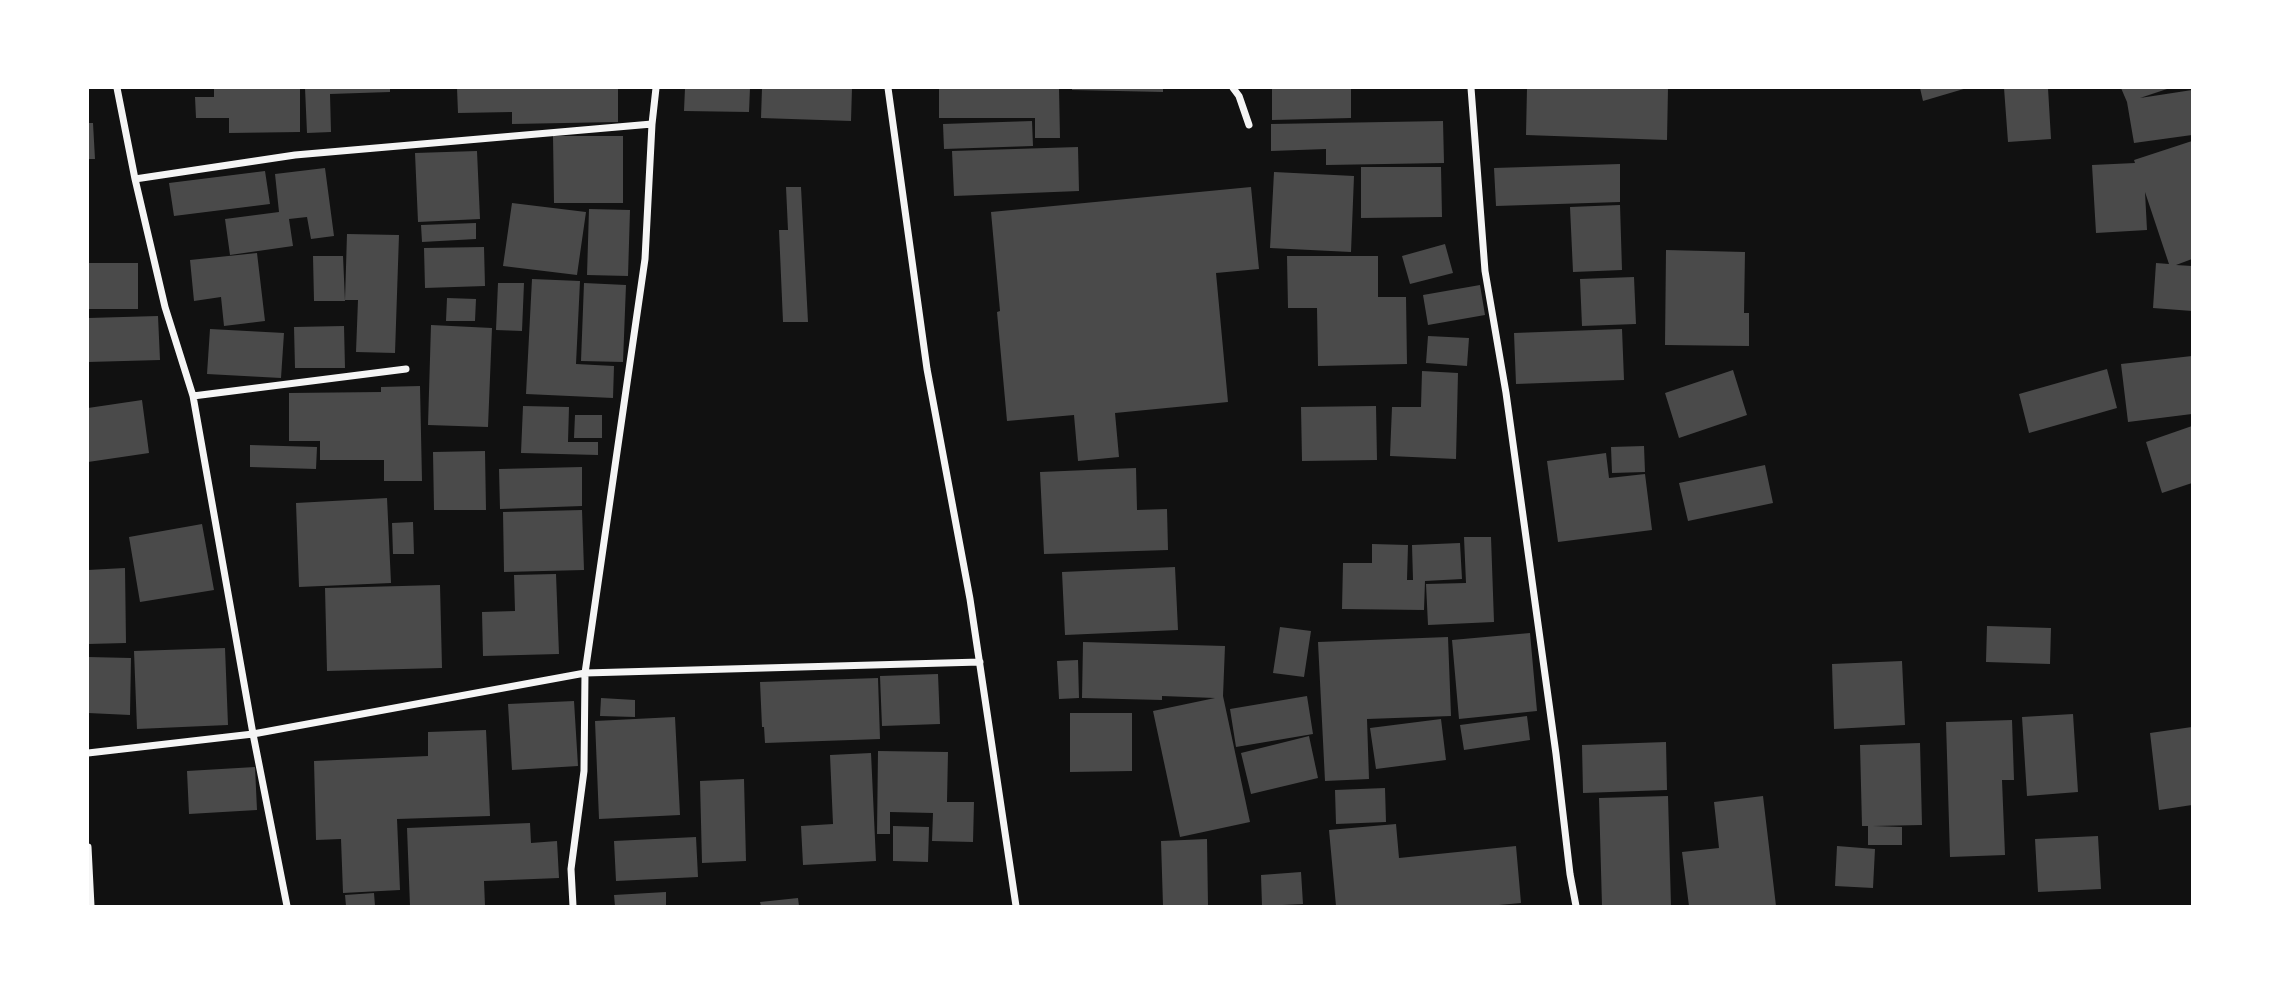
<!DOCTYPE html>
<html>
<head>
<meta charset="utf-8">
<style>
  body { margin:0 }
  #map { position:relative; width:2280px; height:994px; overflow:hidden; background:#111; font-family:Overpass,sans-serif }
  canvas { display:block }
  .frame { position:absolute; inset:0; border:89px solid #fff; pointer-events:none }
</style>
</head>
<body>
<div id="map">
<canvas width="2280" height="994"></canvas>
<div class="frame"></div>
</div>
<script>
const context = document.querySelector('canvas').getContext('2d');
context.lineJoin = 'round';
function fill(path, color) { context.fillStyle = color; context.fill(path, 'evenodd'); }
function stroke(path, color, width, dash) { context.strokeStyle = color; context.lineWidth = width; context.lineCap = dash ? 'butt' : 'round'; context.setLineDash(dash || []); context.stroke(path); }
const building = new Path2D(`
  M214 88H300V132L229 133V118H196L195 97H214Z
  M305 88H390V92L330 94 331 132 307 133Z
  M457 88H618V122L512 124V112L458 113Z
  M685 88H750L749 112 684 111Z
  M762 88H852L851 121 761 118Z
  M939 88H1059L1060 138H1035V118H939Z
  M1072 88H1163V92L1072 90Z
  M1351 88V118L1272 120V89Z
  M1527 88H1668L1667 140 1526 135Z
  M1920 88H1967L1923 101Z
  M2004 88H2048L2051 139 2008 142Z
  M2121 88H2170L2140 98 2192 90V135L2134 143 2127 102Z
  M1032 121 1033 146 944 149 943 124Z
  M1443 121 1444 163 1326 165V149L1271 151V124Z
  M88 123H93L95 159H88Z
  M553 136H623V203H554Z
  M2192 141V259L2176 265 2192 266V311L2153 308 2156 263 2169 264 2145 192 2147 230 2096 233 2092 165 2135 163 2134 160Z
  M1078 147 1079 191 954 196 952 151Z
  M477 151 480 219 418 222 415 153Z
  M1620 164V202L1496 206 1494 168Z
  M1361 167H1441L1442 217 1361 218Z
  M325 168 334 236 311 239 307 217 289 219 293 246 230 255 225 219 279 212 275 174Z
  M265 171 270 204 174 216 169 183Z
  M1274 172 1354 176 1351 252 1270 248Z
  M786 187H801L808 322H783L779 230H788Z
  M1251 187 1259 269 1216 273 1228 402 1115 413 1119 457 1078 461 1074 415 1007 421 997 312 1000 311 991 212Z
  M512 203 586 212 577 275 503 266Z
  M1620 205 1622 270 1573 272 1570 207Z
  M589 209 630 210 628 276 587 275Z
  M476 223V239L422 242 421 225Z
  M347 234 399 235 395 353 356 352 358 300H345Z
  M1445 244 1453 273 1410 284 1402 256Z
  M484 247 485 286 425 288 424 248Z
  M1666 250 1745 252 1744 313H1749V346L1665 345Z
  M257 253 265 321 224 326 221 297 194 301 190 260Z
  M313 256H343L345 301H314Z
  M1287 256H1378V297H1406L1407 364 1318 366 1317 308H1288Z
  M88 263H138V309H88Z
  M1634 277 1636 324 1582 326 1580 279Z
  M532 279 580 281 576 364 614 366 613 398 526 394Z
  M498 283H524L522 331 496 330Z
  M584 283 626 285 623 362 581 361Z
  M1480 285 1485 315 1428 325 1423 295Z
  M447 298 476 299 475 321H446Z
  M158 316 160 360 88 362V318Z
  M431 325 492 328 488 427 428 425Z
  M344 326 345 368H295L294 327Z
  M210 329 284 333 281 378 207 374Z
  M1622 329 1624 380 1516 384 1514 333Z
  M1428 336 1469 338 1467 366 1426 363Z
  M2192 356V414L2128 422 2121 364Z
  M2107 369 2117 408 2029 433 2019 394Z
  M1733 370 1747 415 1679 438 1665 393Z
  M1422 371 1458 373 1456 459 1390 456 1392 407H1421Z
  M420 386 422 481H384V460H320V441H289V393L381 392V387Z
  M142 400 149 453 88 462V408Z
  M523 406 569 407 568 442H598V455L521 453Z
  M1376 406 1377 460 1302 461 1301 407Z
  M575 415H602V438H574Z
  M2192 426V483L2162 493 2146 442Z
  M250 445 317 447 316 469 250 467Z
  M1644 446 1645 472 1612 473 1611 447Z
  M485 451 486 510H434L433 452Z
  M1606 453 1609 478 1645 474 1652 530 1558 542 1547 461Z
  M1765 465 1773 503 1688 521 1679 483Z
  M582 467V506L500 509 499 469Z
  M1136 468 1137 510 1167 509 1168 550 1044 554 1040 472Z
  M387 498 391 583 299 587 296 503Z
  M582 510 584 570 504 572 503 512Z
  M413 522 414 554H393L392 523Z
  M202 524 214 590 140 602 129 537Z
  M1464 537H1491L1494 622 1428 625 1426 584 1466 583Z
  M1460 543 1462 579 1425 581 1424 610 1342 609 1343 563H1372V544L1408 545 1407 580H1413L1412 545Z
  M1175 567 1178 630 1065 635 1062 572Z
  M125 568 126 643 88 644V570Z
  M556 574 559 654 483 656 482 612 515 611 514 575Z
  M440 585 442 668 327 671 325 588Z
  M1987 626 2051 628 2050 664 1986 662Z
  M1280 627 1311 631 1304 677 1273 673Z
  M1530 633 1537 711 1459 719 1452 640Z
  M1448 637 1451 716 1367 719 1369 779 1325 781 1318 642Z
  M1083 642 1225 646 1223 696 1250 822 1180 837 1153 711 1215 698 1162 696V700L1082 698Z
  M225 648 228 725 137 729 134 651Z
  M88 657 131 658 130 715 88 713Z
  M1078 660 1079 698 1059 699 1057 661Z
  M1902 661 1905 725 1834 729 1832 664Z
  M938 674 940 724 882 726 880 676Z
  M878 678 880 739 765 743 764 727H762L760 682Z
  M1307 696 1313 734 1236 747 1230 709Z
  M601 698 635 700V717L600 716Z
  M574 701 578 766 512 770 508 704Z
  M1070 713H1132V771L1070 772Z
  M2073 714 2078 792 2027 796 2022 717Z
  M1527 716 1530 740 1464 750 1460 725Z
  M675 717 680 815 599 819 595 721Z
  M1441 719 1446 760 1376 769 1370 728Z
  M2012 720 2014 780H2002L2005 855 1950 857 1946 722Z
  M2192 727V805L2159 810 2150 733Z
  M486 730 490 816 397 819 400 890 343 893 341 839 316 840 314 761 428 756V732Z
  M1309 736 1318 778 1251 794 1241 753Z
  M1666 742 1667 790 1583 793 1582 745Z
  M1920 743 1922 825 1873 826 1902 827V845H1868V826H1862L1860 745Z
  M878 751 948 752 947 802H974L973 842 932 841 933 813 890 812V834H877Z
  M871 753 876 861 803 865 801 826 833 824 830 755Z
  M255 767 257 810 189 814 187 771Z
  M744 779 746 861 702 863 700 781Z
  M1385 788 1386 822 1336 824 1335 790Z
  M1668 796 1671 906H1602L1599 798Z
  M1763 796 1776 906H1689L1682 852 1719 848 1714 802Z
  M530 823 531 843 557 841 559 878 484 881 485 906H410L407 828Z
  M1396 824 1399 858 1516 846 1521 903 1488 906H1336L1329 830Z
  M893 826 929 827 928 862 893 861Z
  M2098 836 2101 889 2038 892 2035 839Z
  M696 837 698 877 616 881 614 841Z
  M1207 839 1208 906H1163L1161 841Z
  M1837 846 1875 849 1873 888 1835 886Z
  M1301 872 1303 904 1262 906 1261 875Z
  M666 892V906H615L614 895Z
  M374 893 375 906H346L345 895Z
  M798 898 799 906H761L760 902Z`);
const minor = new Path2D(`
  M117 88 135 179 165 307 193 396 253 734 287 906
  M888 88 927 369 970 599 1016 906
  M1233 88 1239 96 1249 125
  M1471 88 1485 271 1506 393 1556 754 1570 874 1576 906
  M135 179 295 155 652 124
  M193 396 406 369
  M88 753 253 734 585 673 980 662
  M88 847 91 906
  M573 906 571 869 584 771 585 673 645 259 652 124 656 88`);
fill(building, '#4a4a4a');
stroke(minor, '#f5f5f5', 7);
</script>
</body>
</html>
